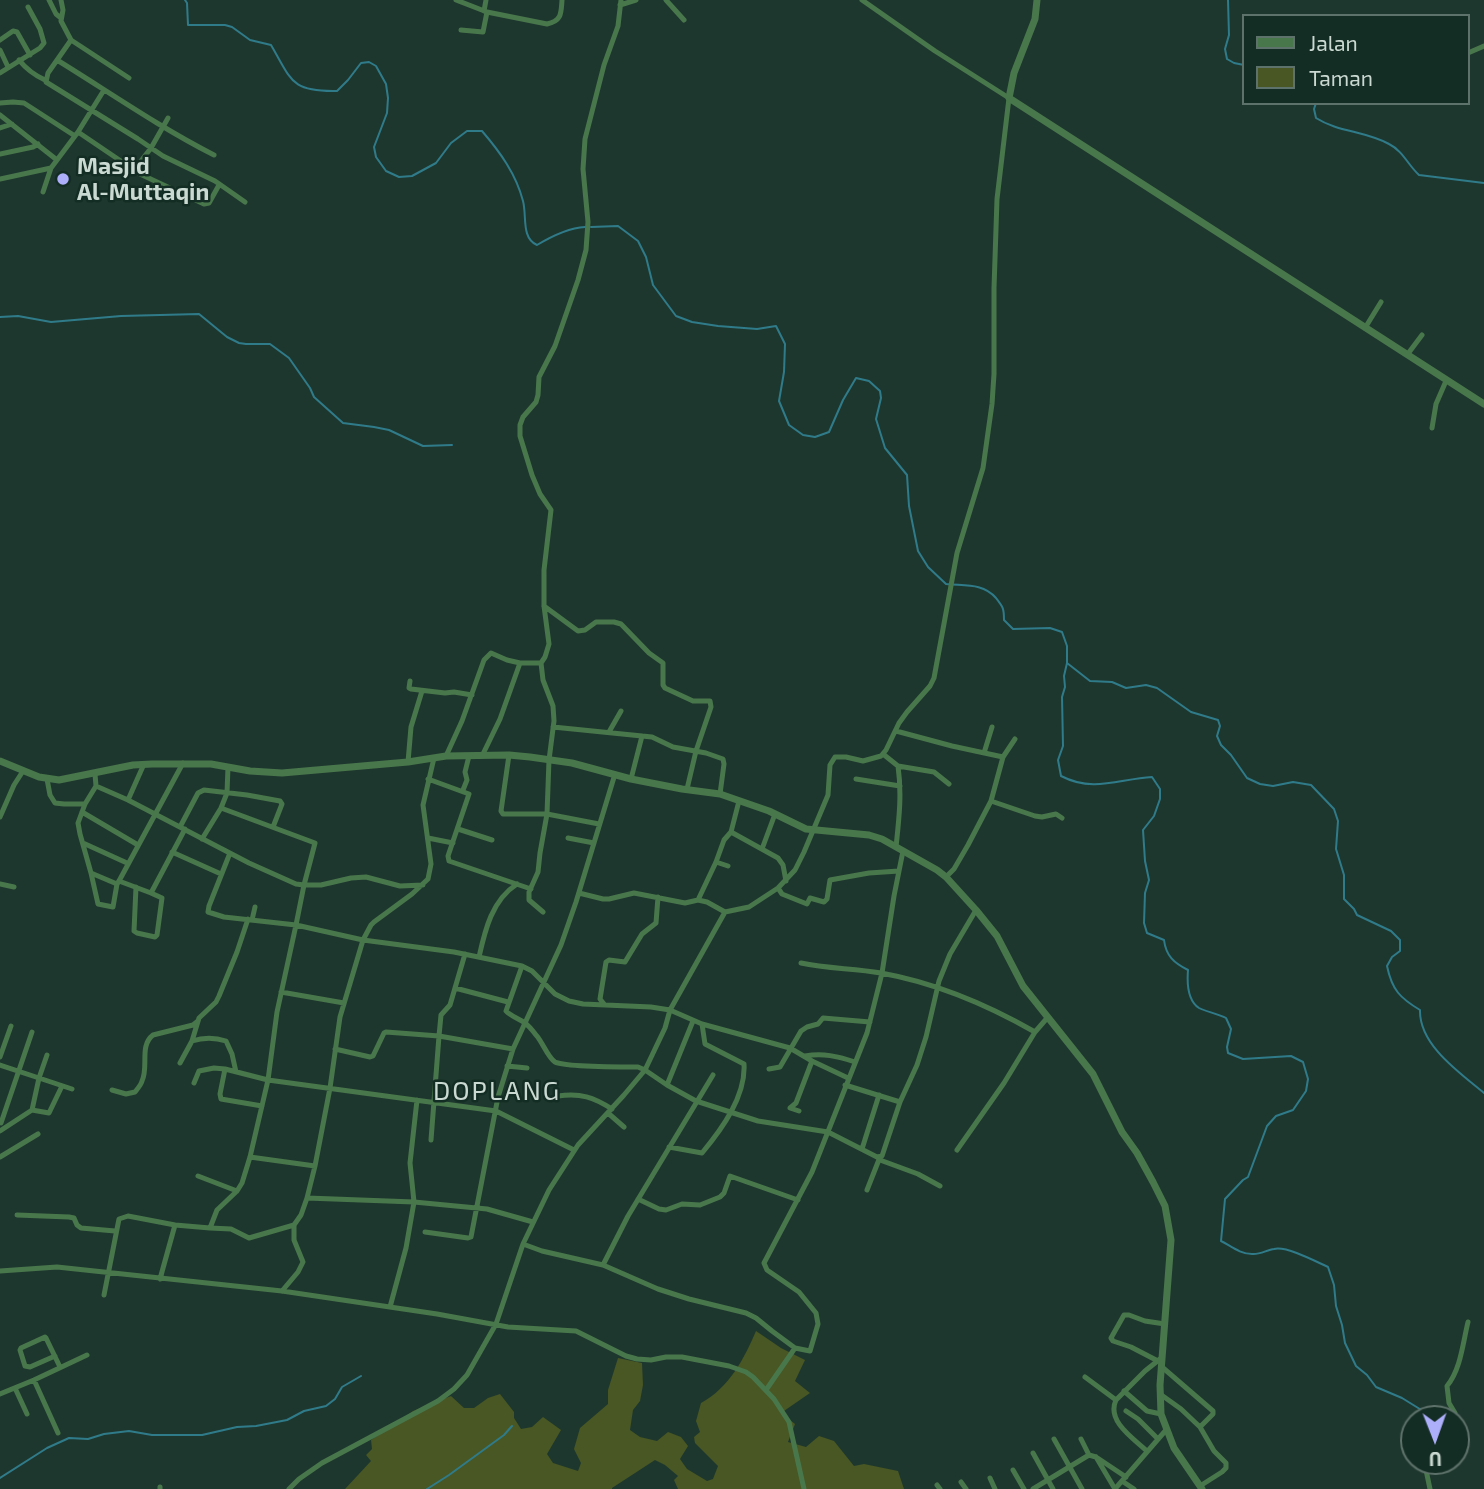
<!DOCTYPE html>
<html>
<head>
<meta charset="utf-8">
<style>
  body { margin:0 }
  #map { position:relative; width:1484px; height:1489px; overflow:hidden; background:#1e372e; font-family:"Exo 2",sans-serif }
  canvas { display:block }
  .legend { position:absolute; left:1242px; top:14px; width:228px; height:91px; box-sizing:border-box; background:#142d24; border:2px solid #5d726a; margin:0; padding:9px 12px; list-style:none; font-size:21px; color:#cad9d2 }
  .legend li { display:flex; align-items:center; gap:14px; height:35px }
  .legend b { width:35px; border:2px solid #5d726a }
  .north { position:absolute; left:1400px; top:1405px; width:70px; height:70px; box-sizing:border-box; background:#142d24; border:2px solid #5d726a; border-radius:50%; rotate:179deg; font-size:19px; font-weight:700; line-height:28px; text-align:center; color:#cad9d2 }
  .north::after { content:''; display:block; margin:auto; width:24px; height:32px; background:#adaffb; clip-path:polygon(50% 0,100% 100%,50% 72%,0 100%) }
</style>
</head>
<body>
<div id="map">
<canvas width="1484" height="1489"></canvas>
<ul class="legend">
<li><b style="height:9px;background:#49774c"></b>Jalan</li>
<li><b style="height:19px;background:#485723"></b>Taman</li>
</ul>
<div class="north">U</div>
</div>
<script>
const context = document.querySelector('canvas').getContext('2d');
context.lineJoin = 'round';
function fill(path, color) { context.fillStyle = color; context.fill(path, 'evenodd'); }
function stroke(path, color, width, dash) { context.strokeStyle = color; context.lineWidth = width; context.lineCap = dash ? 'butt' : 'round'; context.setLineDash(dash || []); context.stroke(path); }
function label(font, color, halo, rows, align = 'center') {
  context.font = font + ' "Exo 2",sans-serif'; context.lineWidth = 5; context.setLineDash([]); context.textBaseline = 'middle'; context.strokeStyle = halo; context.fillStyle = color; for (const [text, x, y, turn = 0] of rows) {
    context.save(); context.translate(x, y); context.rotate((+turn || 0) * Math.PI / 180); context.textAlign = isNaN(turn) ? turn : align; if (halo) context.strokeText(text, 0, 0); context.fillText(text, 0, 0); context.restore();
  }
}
const green = new Path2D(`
  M756 1331 781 1348 805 1360 795 1381 810 1393 781 1413 795 1424 788 1442 806 1447 819 1436 834 1441 854 1466 864 1464 898 1471 904 1489H678L674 1480 678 1476 665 1465 655 1460 612 1488V1489H345L371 1461 366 1455 372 1449 371 1440 413 1411 451 1396 464 1408H474L488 1398 500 1394 514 1412V1418L521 1429 532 1427 543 1417 561 1430 547 1454 553 1463 578 1471 581 1463 574 1449 580 1428 608 1404V1390L618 1358 642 1363 643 1385 640 1401 633 1410 630 1430 640 1437 657 1441 668 1432 681 1437 688 1446 680 1459 687 1469 707 1481 713 1479 718 1466 695 1443 694 1437 700 1432 696 1421 701 1403C729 1388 744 1359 756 1331Z`);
const stream = new Path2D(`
  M185 0 187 3 188 25H225L232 27 250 40 271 45C292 81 291 92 337 91L348 80 361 63 369 62 376 66 386 84 388 98 387 113 374 147 376 157 386 171 399 177 412 176 436 163 451 143 467 131H482C500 152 516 174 523 201 527 216 521 238 537 245 552 236 568 228 585 227
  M1228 0 1229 35 1225 49 1227 59 1234 63 1244 65
  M1316 103 1314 109 1316 118C1338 132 1365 131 1389 144 1403 151 1408 165 1419 175L1484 183
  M591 227 618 226 638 241 646 257 653 285 676 316 692 322 718 326 757 329 776 326 785 344 784 372 779 401 789 425 803 435 815 437 829 432 843 400 856 378 869 381 880 391 881 398 876 419 885 448 907 475 909 506 918 551 928 567 946 584C965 586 983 583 996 598 1003 607 1004 608 1004 620L1013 629 1050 628 1062 632 1067 646V663L1064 676 1065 687 1062 697 1063 746 1058 760 1061 776C1094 793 1118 779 1152 777L1160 789V799L1154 816 1143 830 1145 861 1149 880 1145 893 1144 923 1147 933 1164 940C1166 956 1174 963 1188 970 1187 982 1187 1000 1199 1008 1204 1011 1219 1014 1226 1018L1231 1029 1227 1047 1228 1053 1243 1059 1291 1056 1303 1062 1308 1079 1306 1091 1293 1110 1276 1116 1267 1126 1248 1177 1243 1180 1225 1199 1221 1241C1231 1246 1240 1254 1252 1254 1259 1255 1267 1250 1274 1249 1287 1246 1315 1261 1328 1267L1334 1285 1336 1306 1342 1325 1345 1343 1356 1366 1367 1375 1376 1387 1402 1398 1423 1411 1451 1412
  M0 317 18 316 51 322 121 316 199 314 227 337 239 343 246 344H270L289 358 310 388 314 397 343 423 374 427 389 430 423 446 452 445
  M1067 663 1090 681 1112 682 1126 688 1146 685 1157 688 1191 712 1218 720 1220 726 1217 736 1221 745 1231 755 1247 778 1260 784 1273 786 1293 782 1311 785 1334 809 1338 821 1336 849 1344 875V899L1354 909 1357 915 1391 931 1400 940V951L1392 957 1387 966C1392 990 1400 998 1420 1010 1419 1045 1460 1073 1484 1093
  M0 1478 47 1448 69 1438 88 1439 104 1434 129 1431 152 1435H202L237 1427 256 1426 287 1420 304 1411 326 1406 335 1399 342 1387 361 1376
  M427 1489 449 1475 504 1435 512 1426`);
const minor = new Path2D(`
  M49 0 56 14 61 18
  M61 0 63 10 61 21 71 40 129 78
  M456 0 487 12 547 24C562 21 561 13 562 0
  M666 0 684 20
  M620 5 636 0
  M484 11 486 0
  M461 30 483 32 487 12
  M0 40 13 31 17 32 30 55
  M71 40 48 73 46 82 138 139 163 156 215 181 245 202
  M0 50 8 67
  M1468 53 1484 46
  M19 60C27 70 34 75 45 80
  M57 60C109 92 159 127 214 155
  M0 73 40 48 44 43 40 29 28 7
  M0 103 13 102 24 103 75 136
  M0 115 57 160
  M0 128 12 124
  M78 132 140 174 204 204 209 203 219 185
  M0 154 33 147 38 144
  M134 170 151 148 168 118
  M0 179 51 168 78 132 104 90
  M43 192 51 168
  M1365 328 1381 302
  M1407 355 1422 335
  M1432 428 1436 404 1446 381
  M544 606 578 631 585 630 596 622H614L621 624 649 653 663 663V685L665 688 693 701H710L711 707 696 751 687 789
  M541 663 543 680 553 706 554 721 549 760 547 814 540 853 538 872 529 892V900L543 912
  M410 681 409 688 411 689 445 693 454 692 472 695
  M553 727 652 737 673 747 706 753 723 759 724 764 720 794
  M896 731 952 746 1003 757
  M609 732 621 711
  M984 753 992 727
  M883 754 898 766C902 794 899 819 896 847
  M509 755 501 811 503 814H547L599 824
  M446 756 462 721 484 660 491 653 507 660 520 663H541L545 657 549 644 544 606V570L551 510 540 494 532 475 520 436V425L523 417 536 402 538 395 539 377 555 346 578 280 586 250 588 222 583 169 585 139 604 65 618 26 621 0
  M482 756 500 719 520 663
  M408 762 411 727 422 691
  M898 766 934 772 949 784
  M95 774 96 786 85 804 78 823 80 834 91 873 117 884 119 881 151 893 185 829
  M47 779 50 795 55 803 64 804H85
  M428 779 469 794 448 856 449 861 531 889
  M631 779 642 736
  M856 779 900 786
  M96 786 128 800 249 863 296 884 304 885 296 925 363 940 454 952 522 966 506 1011C512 1017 518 1018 525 1023 529 1026 533 1031 536 1035 542 1041 548 1058 555 1062 565 1067 623 1067 638 1067L645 1070 667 1085 696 1101 758 1121 828 1132 877 1157 882 1156 900 1102 917 1065 926 1037 939 981 950 954 976 910
  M463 790 467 780 465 772 469 756
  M128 800 144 764
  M991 801 1035 816 1042 817 1056 814 1062 818
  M221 808 315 843 304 885H321L351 878 366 877 400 886 423 885
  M82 812 138 845
  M0 817 14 785 23 771
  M180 827 198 793 204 790 247 795 280 801 282 804 273 827
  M458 829 492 840
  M731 832 778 858 783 865 786 881
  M428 838 453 843
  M568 838 594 843
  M202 839 221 808 227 793 228 767
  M83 843 127 863
  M762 849 775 814
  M172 852 221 874
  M230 853 209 906 208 912 224 917 296 925 277 1012 268 1080 250 1157 242 1183 237 1191 217 1210 210 1228 231 1229 249 1238 294 1225 301 1215 307 1198 315 1166 330 1088 340 1017 363 940 371 925 374 922 412 894 428 879 431 864 423 805 434 758
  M716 862 728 866
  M91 873 98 904 113 907 117 884
  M946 877 954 869 968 845 991 801 1003 757 1015 739
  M119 881 183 763
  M0 884 14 887
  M136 887 134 931 137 933 155 937 157 935 162 898 151 893
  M778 888 782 894 807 904 810 898 824 902 827 899 830 880 869 873 899 871
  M579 893 603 899H609L634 893 685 903 698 900 716 862 724 840 731 832 739 801
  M698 900 707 902 725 912
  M252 920 255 907
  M479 957C485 930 492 900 517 884
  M801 963C828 969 854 968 881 973 937 983 986 1004 1035 1032
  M522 966 532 971 555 994 569 1001 583 1004 651 1007 670 1010 702 1024 790 1048 812 1061 848 1078
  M455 988 508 1002
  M281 992 344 1003
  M604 1004 600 999 606 962 609 960 625 962 642 934 656 923 658 897
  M192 1041 199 1018 216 1002 219 996 237 952 248 919
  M335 1049 370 1057 373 1056 384 1033 386 1032 439 1036 441 1015 450 1005 465 954
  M805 1056C823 1053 837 1056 855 1062
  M0 1057 11 1026
  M180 1063 192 1041C204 1037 214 1037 226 1041L232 1054 236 1072
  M0 1065 39 1078 47 1055
  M507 1066 527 1068
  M225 1069 220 1094 221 1099 262 1106
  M769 1069 780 1067 801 1031 807 1027 818 1024 823 1018 870 1022
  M194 1083 199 1071 214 1068 225 1069 268 1080 496 1111 574 1150
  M667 1085 693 1021
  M845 1085 900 1102
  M112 1090 126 1094 135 1092C138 1088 141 1085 142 1081 149 1066 139 1046 153 1035L193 1025 198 1021
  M558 1096C581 1093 593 1097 612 1109
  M32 1110 49 1113 62 1086
  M799 1111 790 1108 796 1103 812 1061
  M608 1113 624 1127
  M1 1123 32 1032
  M0 1131 32 1110 39 1078 72 1089
  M431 1140 439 1036 513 1049
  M669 1147 702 1153C722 1129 746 1096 744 1064L705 1044 702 1024
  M862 1149 879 1095
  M957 1150 1004 1083 1035 1032 1048 1017
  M0 1157 38 1134
  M250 1157 315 1166
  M880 1160 918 1174 940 1186
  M198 1176 237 1191
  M867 1190 880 1157
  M307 1198 414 1202 487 1209 533 1222
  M638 1199 659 1209 666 1210 682 1204 700 1205 720 1197 724 1193 730 1176 798 1200
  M17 1215 69 1217 74 1218 77 1225 81 1228 115 1231
  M425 1232 468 1238 471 1237 498 1097 513 1049 561 945 576 902 615 774
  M523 1244 542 1251 603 1265 658 1289 689 1299 746 1313 756 1318 772 1331 795 1348 810 1351 818 1324 816 1313 799 1292 767 1270 764 1263 812 1172 867 1033 882 973 894 896 903 851
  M603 1265 628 1216 713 1075
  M0 1271 57 1267 282 1291 437 1314 508 1327 576 1331 626 1356 637 1359 651 1360 666 1357H682L729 1366 746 1372 753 1377 774 1399 789 1422 804 1489
  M160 1279 175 1225 210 1228
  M282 1291 298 1272 303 1262 294 1240V1225
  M104 1295 119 1219 128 1216 175 1225
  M390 1307 406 1248 414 1202 410 1163 417 1100
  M55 1356 30 1367 25 1366 20 1350 21 1348 45 1337 46 1338 60 1367
  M1158 1361 1131 1347 1113 1341 1111 1338 1124 1315H1129L1145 1321 1165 1324
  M1162 1367 1213 1411V1414L1200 1427
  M1085 1377 1116 1400 1145 1371 1160 1359
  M34 1380 58 1433
  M15 1388 27 1414
  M766 1390 795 1348
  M1124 1391 1147 1411 1161 1414
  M0 1394 34 1380 87 1355
  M1160 1394 1181 1409 1200 1427 1214 1451 1226 1463V1468L1222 1472 1200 1486
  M1116 1400C1106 1421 1134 1439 1147 1451
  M1126 1411 1138 1419 1158 1439
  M1454 1419 1455 1413 1449 1403 1447 1386C1461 1369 1463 1342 1468 1322
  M1054 1439 1082 1489
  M1081 1439 1089 1455
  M1033 1453 1053 1489
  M1096 1457 1115 1489 1166 1430
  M1430 1461 1426 1470 1430 1489
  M1013 1470 1024 1489
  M990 1478 995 1489
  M1122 1481 1134 1489
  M961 1482 966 1489
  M937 1485 940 1489
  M160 1487V1489
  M289 1489 299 1479 322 1463 438 1401 454 1389 467 1375 496 1324 523 1244 549 1190 578 1145 624 1095 645 1070 665 1028 670 1010 725 912 749 907 778 888 795 870 804 852 828 795 830 765 835 757H846L863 761 881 756 886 750 899 723 907 712 930 686 934 678 957 553 983 468 992 404 994 374V288L997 199 1009 98 935 51 862 0
  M1033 1489 1089 1455 1096 1457 1126 1477`);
const tertiary = new Path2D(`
  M1037 0 1035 19 1014 73 1009 98 1484 404
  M0 761 39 777 59 780 133 765 152 764H211L250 771 282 773 408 762 446 756 509 755 530 757 572 763 631 779 682 789 720 794 769 811 806 829 869 835 882 839 937 870 946 877 976 910 997 936 1023 986 1093 1074 1122 1132 1137 1153 1153 1182 1165 1206 1171 1240 1160 1385 1161 1414 1174 1448 1202 1489`);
const markers = [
  [63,179,7,"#adaffb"]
];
const poiNames = [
  ["Masjid",77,166],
  ["Al-Muttaqin",77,192]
];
const quarterNames = [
  ["DOPLANG",497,1091]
];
fill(green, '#485723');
stroke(stream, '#307b8a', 2);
stroke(minor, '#49774c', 5);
stroke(tertiary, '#49774c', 7);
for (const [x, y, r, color] of markers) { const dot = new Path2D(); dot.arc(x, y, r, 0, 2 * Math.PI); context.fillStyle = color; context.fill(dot); stroke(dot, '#142d24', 2.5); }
label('bold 23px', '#cad9d2', '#142d24', poiNames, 'left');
context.letterSpacing = '2px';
label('26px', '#cad9d2', '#142d24', quarterNames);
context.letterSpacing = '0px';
</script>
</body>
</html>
